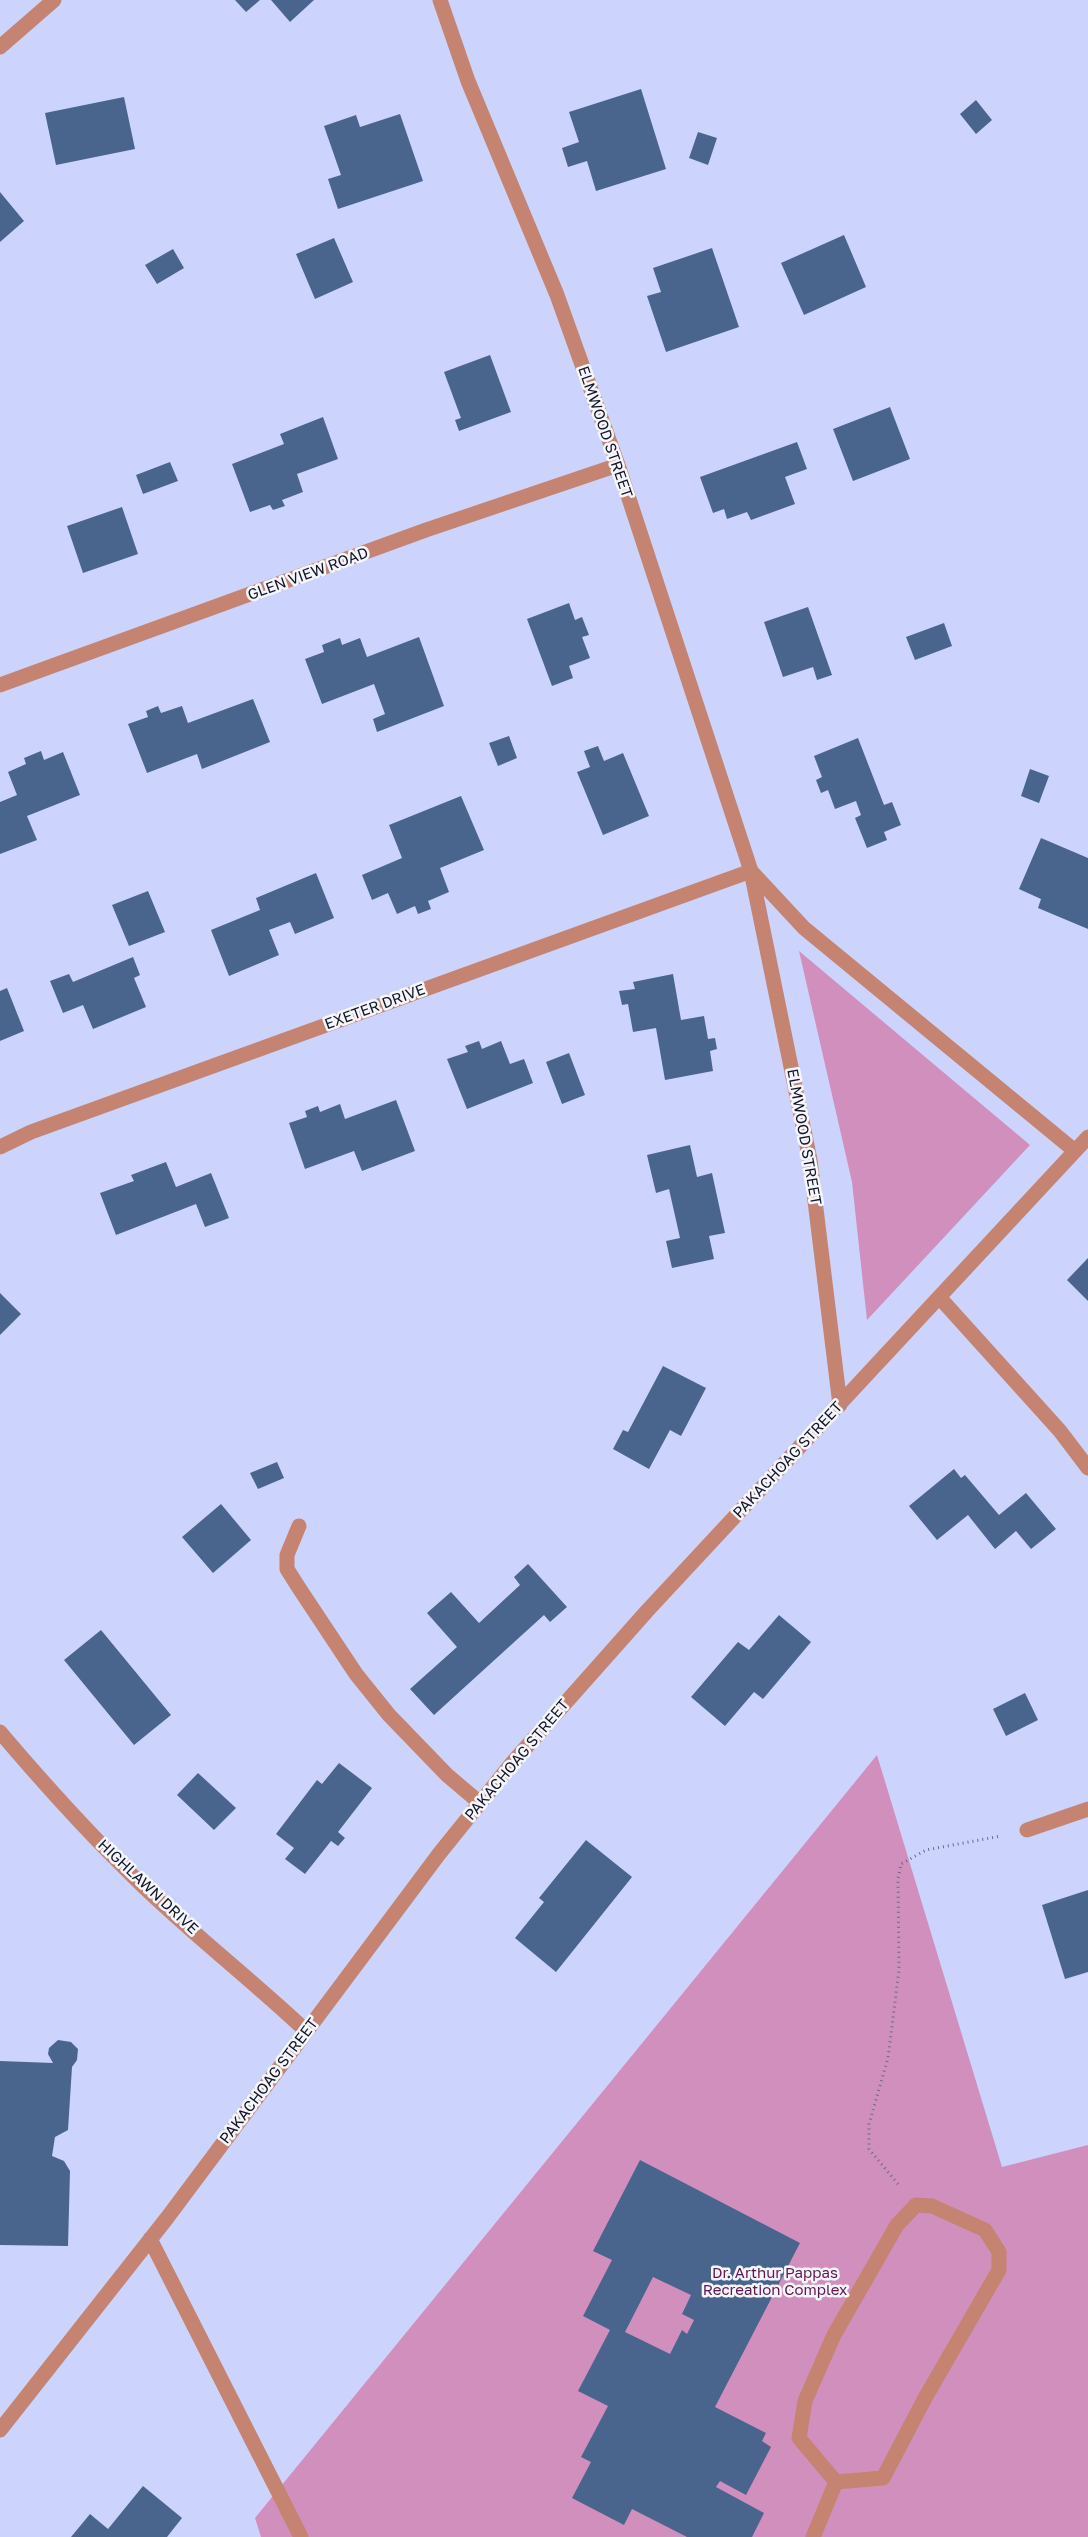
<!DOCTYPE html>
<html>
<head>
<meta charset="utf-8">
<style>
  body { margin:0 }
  canvas { display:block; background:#ccd3fd }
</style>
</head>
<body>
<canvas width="1088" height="2537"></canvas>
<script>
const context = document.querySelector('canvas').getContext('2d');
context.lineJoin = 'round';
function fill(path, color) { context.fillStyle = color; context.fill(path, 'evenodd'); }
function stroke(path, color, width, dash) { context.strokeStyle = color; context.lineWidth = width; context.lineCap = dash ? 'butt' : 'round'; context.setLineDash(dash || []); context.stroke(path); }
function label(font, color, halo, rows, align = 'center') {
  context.font = font + ' "Golos Text",sans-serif'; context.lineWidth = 5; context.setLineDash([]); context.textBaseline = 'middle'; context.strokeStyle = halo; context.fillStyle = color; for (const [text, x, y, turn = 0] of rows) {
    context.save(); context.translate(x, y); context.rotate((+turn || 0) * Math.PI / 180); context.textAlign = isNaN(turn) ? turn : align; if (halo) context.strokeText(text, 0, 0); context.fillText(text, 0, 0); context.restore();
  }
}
const green = new Path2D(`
  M799 951 1030 1145 867 1320 852 1182Z
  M877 1755 1002 2167 1088 2145V2537H261L255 2518Z`);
const building = new Path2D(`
  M235 0H260L246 12Z
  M271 0H314L290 22Z
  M641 89 666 169 596 191 587 161 568 167 562 148 579 142 569 112Z
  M124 97 135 149 56 165 45 113Z
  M976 100 992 120 976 134 960 114Z
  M400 114 423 181 338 209 328 179 341 175 324 126 356 115 360 127Z
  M698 132 717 138 708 165 689 158Z
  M0 192 24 221 0 242Z
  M844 235 866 287 804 315 781 263Z
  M334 238 353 282 315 299 296 254Z
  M712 248 739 327 666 352 647 296 661 292 653 268Z
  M173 249 184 268 157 284 145 265Z
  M490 355 511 412 459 431 455 420 461 418 444 372Z
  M890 407 910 459 853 481 833 429Z
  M323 417 338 459 297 474 303 492 282 500 285 506 273 510 270 505 250 512 232 464 284 444 280 434Z
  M797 442 807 469 785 477 795 504 751 520 747 512 727 519 724 509 713 513 700 477Z
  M170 462 178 481 143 494 136 475Z
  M122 507 138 554 83 573 67 526Z
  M569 603 575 620 582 617 589 635 582 637 590 658 569 666 573 678 552 686 527 619Z
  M808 607 832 675 817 680 813 667 783 677 764 622Z
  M944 623 952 646 915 660 906 637Z
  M419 637 444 706 377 732 373 719 385 714 374 684 322 704 305 659 324 652 322 645 340 638 342 645 360 638 367 657Z
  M253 699 270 742 202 769 197 754 147 773 128 724 148 717 146 711 158 706 161 713 182 706 188 723Z
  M509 736 517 758 498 766 489 743Z
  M858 738 884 805 892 802 901 825 884 832 887 840 867 848 855 818 861 815 856 801 835 809 828 790 821 793 816 780 822 777 814 756Z
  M598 746 604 761 623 753 649 816 603 835 577 772 590 767 584 751Z
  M41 751 44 760 63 752 80 795 27 816 37 840 0 854V802L17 795 8 772 26 764 24 758Z
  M1030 769 1049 776 1039 803 1021 796Z
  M461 796 484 850 440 868 449 892 428 901 431 909 418 914 415 906 397 914 388 893 372 900 362 875 402 858 389 825Z
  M1041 838 1088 858V929L1038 908 1041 899 1019 889Z
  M316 873 334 918 295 934 290 922 269 930 279 955 229 976 211 930 260 910 256 898Z
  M148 891 165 932 129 946 112 905Z
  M133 957 140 975 134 978 146 1007 93 1029 83 1005 63 1013 50 981 69 974 73 982Z
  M673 974 681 1020 704 1016 708 1039 715 1038 717 1049 710 1051 713 1071 665 1080 656 1028 633 1032 628 1004 622 1005 619 991 635 989 633 982Z
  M7 988 24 1031 0 1041V991Z
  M479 1041 482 1049 501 1041 510 1064 524 1059 533 1083 467 1109 447 1059 468 1052 465 1046Z
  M569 1053 585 1095 562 1104 546 1062Z
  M396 1100 415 1151 362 1171 354 1151 305 1169 289 1123 307 1117 305 1111 318 1106 320 1112 340 1104 345 1119Z
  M690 1145 697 1177 712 1173 725 1233 709 1236 714 1259 672 1268 666 1241 680 1238 669 1189 656 1193 647 1155Z
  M166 1162 176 1187 211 1173 229 1218 205 1227 196 1204 116 1235 100 1193 134 1181 131 1175Z
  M1088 1258V1301L1067 1280Z
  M0 1293 21 1314 0 1335Z
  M663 1366 706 1388 681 1436 670 1430 649 1469 613 1449 623 1430 628 1432Z
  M277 1462 284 1478 258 1489 250 1473Z
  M954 1469 961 1478 965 1475 999 1515 1026 1493 1056 1529 1031 1549 1016 1531 995 1549 968 1515 937 1540 909 1506Z
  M221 1504 251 1540 213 1573 182 1537Z
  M528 1564 567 1607 550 1622 544 1615 434 1715 410 1689 457 1647 427 1613 451 1592 479 1623 520 1585 514 1577Z
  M779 1615 811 1642 763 1699 754 1692 725 1726 691 1697 738 1642 749 1650Z
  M101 1630 171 1715 134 1745 64 1660Z
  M1025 1693 1038 1720 1006 1736 993 1709Z
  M339 1763 372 1788 338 1832 345 1838 338 1846 331 1841 305 1874 285 1859 294 1848 276 1834 317 1780 322 1784Z
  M198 1773 236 1808 214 1830 177 1795Z
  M586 1840 632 1877 556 1972 515 1938 544 1902 539 1898Z
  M1088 1890V1972L1065 1979 1042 1905Z
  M58 2040 71 2042 78 2049 77 2060 72 2067 68 2130 55 2137 52 2156 64 2161 70 2171 68 2246 0 2245V2061L53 2063 48 2054 49 2048Z
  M640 2160 800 2243 715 2407 766 2433 762 2441 771 2447 746 2495 720 2481 716 2487 764 2513 752 2537H687L632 2509 624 2525 572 2498 591 2462 581 2457 608 2406 578 2391 610 2330 583 2316 612 2260 593 2251ZM653 2277 691 2295 682 2314 694 2320 687 2334 682 2330 670 2354 625 2332Z
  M143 2486 182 2518 167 2537H71L90 2514 108 2529Z`);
const path = new Path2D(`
  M898 2184 869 2149V2124L888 2058 899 1970 898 1879 901 1864 926 1850 1001 1836`);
const minor = new Path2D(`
  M440 0 468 81 557 295 618 465 751 871 810 1160 840 1405
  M0 47 54 0
  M0 685 426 530 618 465
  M0 1147 31 1132 751 871 804 928 1075 1151
  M940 1298 1060 1431 1088 1468
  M299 1526 287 1555V1569L299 1588 356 1674 389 1715 447 1775 480 1803
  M0 1732C45 1785 92 1837 142 1885 195 1936 253 1981 306 2031
  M1027 1830 1088 1809
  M916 2205 932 2206 985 2230 999 2252V2270L925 2398 883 2478 836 2482 799 2438 805 2401 834 2335 897 2225Z
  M150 2239 301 2537
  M0 2430 167 2218 439 1854 513 1762 647 1611 1088 1137
  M813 2537 836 2482`);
const streetNames = [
  ["ELMWOOD STREET",605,432,71],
  ["GLEN VIEW ROAD",308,574,-20],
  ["EXETER DRIVE",375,1007,-20],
  ["ELMWOOD STREET",804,1137,80],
  ["PAKACHOAG STREET",788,1460,-47],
  ["PAKACHOAG STREET",517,1760,-50],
  ["HIGHLAWN DRIVE",148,1887,43],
  ["PAKACHOAG STREET",269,2081,-53]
];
const parkNames = [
  ["Dr. Arthur Pappas",775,2273],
  ["Recreation Complex",775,2290]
];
fill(green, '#d18fbe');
fill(building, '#49658e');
stroke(path, '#686c8a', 3, [1, 4]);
stroke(minor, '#c58471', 15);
label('15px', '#131528', '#f5f7fc', streetNames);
label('15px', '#611552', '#f5f7fc', parkNames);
</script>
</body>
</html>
